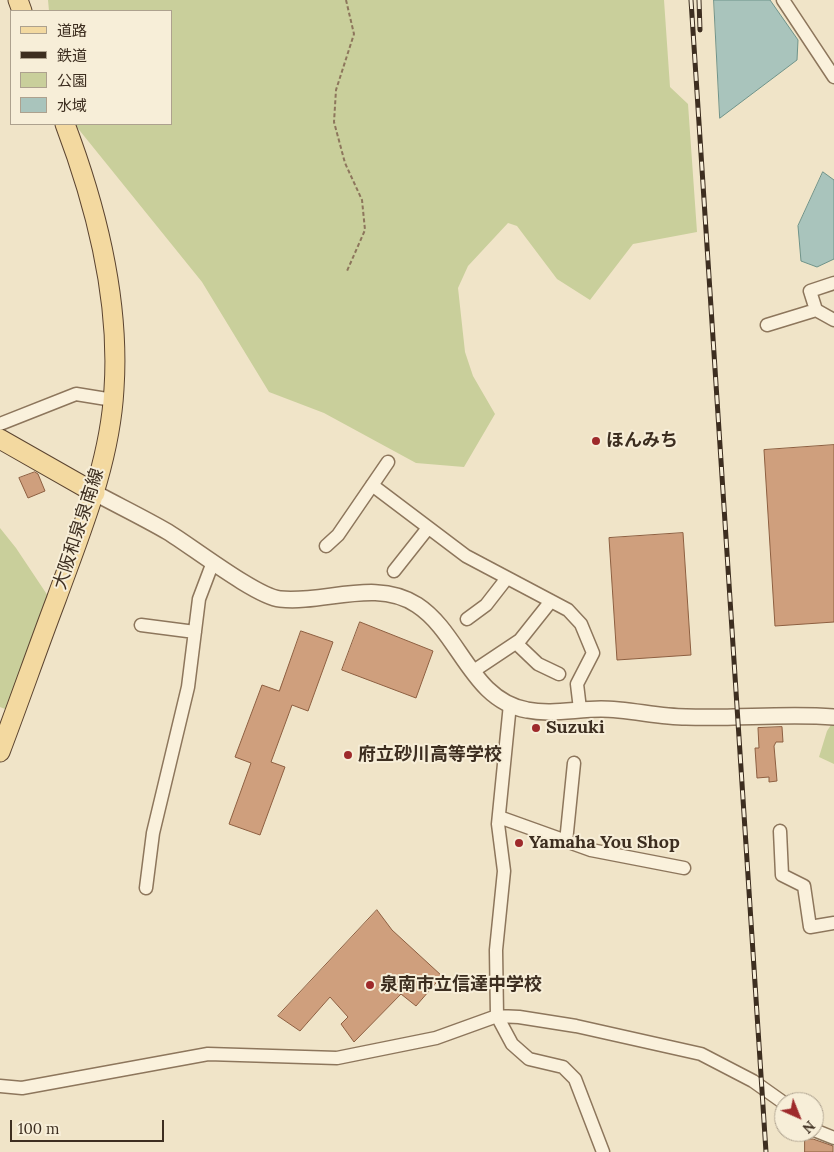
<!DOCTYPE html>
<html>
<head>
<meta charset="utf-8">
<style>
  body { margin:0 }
  #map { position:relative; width:834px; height:1152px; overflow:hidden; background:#f0e4c8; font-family:Lora,"Noto Sans JP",serif }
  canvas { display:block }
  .legend { position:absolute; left:10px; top:10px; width:162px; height:115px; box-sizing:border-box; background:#f7eed8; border:1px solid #ada18e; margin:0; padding:6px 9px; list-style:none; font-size:15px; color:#3d2e20 }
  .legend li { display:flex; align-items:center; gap:10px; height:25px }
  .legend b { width:25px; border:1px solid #ada18e }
  .north { position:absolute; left:774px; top:1092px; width:50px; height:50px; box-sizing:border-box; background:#f7eed8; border:1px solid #ada18e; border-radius:50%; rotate:136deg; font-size:14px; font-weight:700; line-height:20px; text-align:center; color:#3d2e20 }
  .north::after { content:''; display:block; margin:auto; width:18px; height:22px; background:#9e2a2b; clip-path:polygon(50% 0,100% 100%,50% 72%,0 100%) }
  .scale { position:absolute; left:10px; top:1120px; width:154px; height:22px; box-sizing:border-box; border:2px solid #3d2e20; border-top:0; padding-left:6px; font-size:15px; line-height:18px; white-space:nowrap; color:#3d2e20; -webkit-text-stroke:4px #f7eed8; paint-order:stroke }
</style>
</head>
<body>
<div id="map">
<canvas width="834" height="1152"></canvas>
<ul class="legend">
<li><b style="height:6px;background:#f3d9a0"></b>道路</li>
<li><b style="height:6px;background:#3d2e20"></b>鉄道</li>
<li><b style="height:14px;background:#c9cf9b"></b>公園</li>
<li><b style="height:14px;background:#a9c4bc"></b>水域</li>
</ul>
<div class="north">N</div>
<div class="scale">100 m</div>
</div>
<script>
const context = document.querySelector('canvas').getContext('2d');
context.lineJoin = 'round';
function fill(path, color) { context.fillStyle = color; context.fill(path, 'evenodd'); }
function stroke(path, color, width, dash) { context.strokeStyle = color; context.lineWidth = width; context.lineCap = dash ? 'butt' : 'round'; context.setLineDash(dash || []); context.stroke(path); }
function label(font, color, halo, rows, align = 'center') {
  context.font = font + ' Lora,"Noto Sans JP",serif'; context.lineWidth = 4; context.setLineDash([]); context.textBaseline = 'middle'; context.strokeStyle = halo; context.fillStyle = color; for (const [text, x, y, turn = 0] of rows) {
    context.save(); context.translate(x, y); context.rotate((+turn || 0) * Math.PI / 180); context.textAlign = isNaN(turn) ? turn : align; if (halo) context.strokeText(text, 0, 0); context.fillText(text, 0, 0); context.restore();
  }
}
const green = new Path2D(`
  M48 0H664L670 87 688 104 697 232 633 244 590 300 557 279 517 226 508 223 468 266 458 288 465 352 473 376 495 414 464 467 416 463 324 413 269 392 202 282 76 126 75 124H171V11H49Z
  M0 528 16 548 54 605 15 713 0 707Z
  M831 725H834V764L819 757 827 731Z`);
const water = new Path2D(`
  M714 0H770L798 40 797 60 720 118Z
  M823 172 834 180V259L817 267 801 261 798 226Z`);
const building = new Path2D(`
  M834 445V622L775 626 764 450Z
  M35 472 38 474 45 491 28 498 19 478Z
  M683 533 691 655 617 660 609 538Z
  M360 622 433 651 416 698 342 670Z
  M301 631 333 642 308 711 292 705 271 762 285 767 260 835 229 824 251 763 235 757 262 685 279 691Z
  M782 727 783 742H776L774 746 777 781 769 782V777L757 778 755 748H759L758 728Z
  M377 910 392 930 442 976 416 1006 401 994 354 1042 341 1024 348 1017 330 997 300 1031 278 1016Z
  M805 1139H813L833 1146V1152H805Z`);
const path = new Path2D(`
  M346 0 354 34 336 90 334 122 345 163 362 200 365 230 347 271`);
const minor = new Path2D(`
  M783 0 834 77
  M834 283 810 291 816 310 834 320
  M767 325 816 310
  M0 424 76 394 113 400
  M372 485 466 556 568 610 581 624 593 653 577 684 580 709
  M326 546 338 535 388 462
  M394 571 428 528
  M467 619 486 605 507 578
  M141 625 195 632
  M516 643 538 664 559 674
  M472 672 520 640 551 601
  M510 704 498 824 504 871 496 950 497 1016 512 1044 529 1059 563 1067 575 1079 603 1152
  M499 817 591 850 684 868
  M780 831 782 875 804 886 810 927 834 923
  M566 842 574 763
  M146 888 153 833 188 687 199 599 213 562
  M0 1086 22 1088 208 1054 337 1058 436 1038 497 1016 519 1017 576 1026 701 1054 753 1081 784 1103
  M814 1130 834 1138`);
const tertiary = new Path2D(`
  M95 493C119 506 144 518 168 532 191 546 257 597 280 599 324 604 376 578 417 605 460 633 471 700 527 710 551 715 576 709 601 709 629 709 658 717 686 717 736 719 785 713 834 717`);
const primary = new Path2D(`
  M18 0 22 11
  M0 439 95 493
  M0 752C19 702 37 650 56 600 81 531 110 463 114 389 120 300 96 206 65 124`);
const rail = new Path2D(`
  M691 0 766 1152
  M699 0 700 30`);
const markers = [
  [596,441,5,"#9e2a2b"],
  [536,728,5,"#9e2a2b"],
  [348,755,5,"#9e2a2b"],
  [519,843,5,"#9e2a2b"],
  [370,985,5,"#9e2a2b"]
];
const poiNames = [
  ["ほんみち",606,441],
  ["Suzuki",546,728],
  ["府立砂川高等学校",358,755],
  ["Yamaha You Shop",529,843],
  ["泉南市立信達中学校",380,985]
];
const streetNames = [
  ["大阪和泉泉南線",79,529,-72]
];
fill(green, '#c9cf9b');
fill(water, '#a9c4bc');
stroke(water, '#6f938a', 1);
fill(building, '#cf9f7d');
stroke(building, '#8d5f41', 1);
stroke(minor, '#8d765c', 15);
stroke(tertiary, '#8d765c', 18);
stroke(primary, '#5b4430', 21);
stroke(path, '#8d765c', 2, [4, 2.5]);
stroke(minor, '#faf1dc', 12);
stroke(tertiary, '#faf1dc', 15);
stroke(primary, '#f3d9a0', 19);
stroke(rail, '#3d2e20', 5);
stroke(rail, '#f7eed8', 3, [9]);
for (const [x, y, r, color] of markers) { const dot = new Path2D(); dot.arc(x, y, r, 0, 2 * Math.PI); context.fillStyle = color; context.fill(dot); stroke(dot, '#f7eed8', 2); }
label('bold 18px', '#3d2e20', '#f7eed8', poiNames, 'left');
label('18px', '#3d2e20', '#f7eed8', streetNames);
</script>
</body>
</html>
